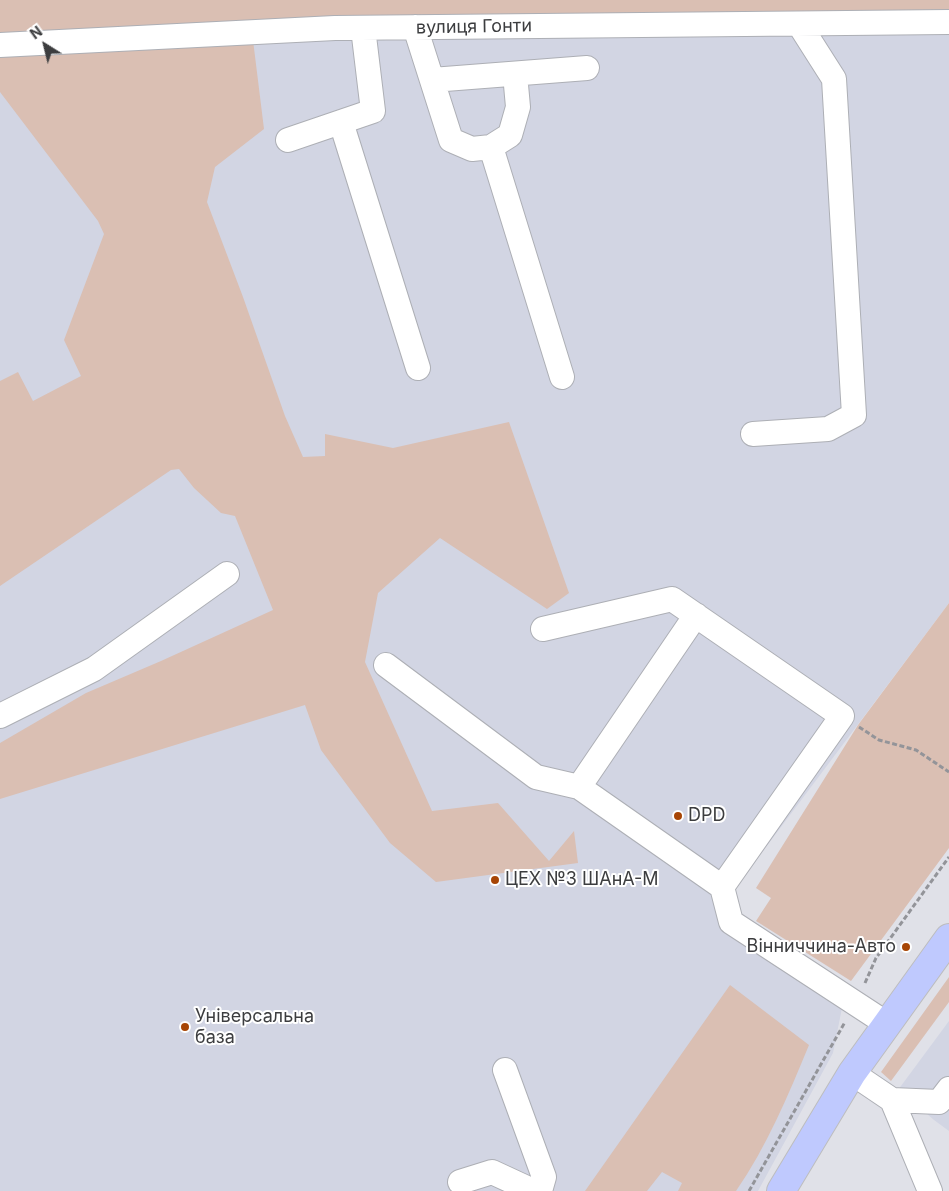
<!DOCTYPE html>
<html>
<head>
<meta charset="utf-8">
<style>
  body { margin:0 }
  #map { position:relative; width:949px; height:1191px; overflow:hidden; background:#e0e1e8; font-family:Inter,sans-serif }
  canvas { display:block }
  .north { position:absolute; left:20px; top:20px; width:50px; height:50px; -webkit-text-stroke:4px #fff; paint-order:stroke; rotate:324deg; font-size:14px; font-weight:700; line-height:20px; text-align:center; color:#3c3d3f }
  .north::after { content:''; display:block; margin:auto; width:18px; height:22px; background:#3c3d3f; clip-path:polygon(50% 0,100% 100%,50% 72%,0 100%) }
</style>
</head>
<body>
<div id="map">
<canvas width="949" height="1191"></canvas>
<div class="north">N</div>
</div>
<script>
const context = document.querySelector('canvas').getContext('2d');
context.lineJoin = 'round';
function fill(path, color) { context.fillStyle = color; context.fill(path, 'evenodd'); }
function stroke(path, color, width, dash) { context.strokeStyle = color; context.lineWidth = width; context.lineCap = dash ? 'butt' : 'round'; context.setLineDash(dash || []); context.stroke(path); }
function label(font, color, halo, rows, align = 'center') {
  context.font = font + ' Inter,sans-serif'; context.lineWidth = 4; context.setLineDash([]); context.textBaseline = 'middle'; context.strokeStyle = halo; context.fillStyle = color; for (const [text, x, y, turn = 0] of rows) {
    context.save(); context.translate(x, y); context.rotate((+turn || 0) * Math.PI / 180); context.textAlign = isNaN(turn) ? turn : align; if (halo) context.strokeText(text, 0, 0); context.fillText(text, 0, 0); context.restore();
  }
}
const built = new Path2D(`
  M949 22V603L724 903 843 1003 833 1053 758 1191H0V45Z
  M949 1021V1131L934 1120 912 1101 898 1090Z`);
const green = new Path2D(`
  M0 0H949V22L252 32 264 129 215 167 207 202 243 297 285 416 303 457 325 456V434L393 448 509 422 569 593 547 609 440 538 378 593 365 662 432 811 498 803 549 861 574 831 578 863 436 882 390 843 321 750 305 705 0 799V743L86 693 161 661 273 610 235 516 221 513 194 488 179 469 171 470 0 586V381L18 372 33 401 81 376 64 340 104 234 98 221 0 92Z
  M949 603V848L851 981 756 921 771 898 756 888 858 725Z
  M949 977V1002L891 1081 881 1072Z
  M730 985 809 1045C788 1096 767 1146 736 1191H678L682 1183 662 1172 647 1191H585Z`);
const path = new Path2D(`
  M859 727 879 740 916 750 949 772
  M865 983 876 958 949 857
  M749 1191 845 1022`);
const minor = new Path2D(`
  M415 27 451 140 472 149 491 147 510 135 518 107 515 74
  M0 45 335 28 949 22
  M432 80 587 68
  M341 122 418 368
  M288 140 373 111 363 28
  M491 147 562 377
  M753 434 828 429 854 415 834 79 799 24
  M543 629 672 599 842 716 722 887 731 922 887 1024
  M386 665 536 777 579 787 722 887
  M0 716 94 669 227 574
  M579 787 696 615
  M505 1070 544 1177 540 1191
  M852 1073 892 1100 930 1191
  M892 1100 939 1102 949 1089
  M460 1182 492 1172 533 1191`);
const major = new Path2D(`
  M781 1191 852 1073 949 938`);
const markers = [
  [678,816,5,"#a74505"],
  [495,880,5,"#a74505"],
  [906,947,5,"#a74505"],
  [185,1027,5,"#a74505"]
];
const streetNames = [
  ["вулиця Гонти",474,27,-1]
];
const poiNames = [
  ["DPD",688,816],
  ["ЦЕХ №3 ШАнА-М",505,880],
  ["Вінниччина-Авто",896,947,"right"],
  ["Універсальна",195,1017],
  ["база",195,1038]
];
fill(built, '#d2d5e3');
fill(green, '#dabfb3');
stroke(minor, '#adafb5', 26);
stroke(major, '#bdbdbe', 30);
stroke(path, '#939499', 3, [5, 2.5]);
stroke(minor, '#fff', 24);
stroke(major, '#bfc9fe', 28);
for (const [x, y, r, color] of markers) { const dot = new Path2D(); dot.arc(x, y, r, 0, 2 * Math.PI); context.fillStyle = color; context.fill(dot); stroke(dot, '#fff', 2); }
label('18px', '#3c3d3f', '#fff', streetNames);
label('18px', '#3c3d3f', '#fff', poiNames, 'left');
</script>
</body>
</html>
